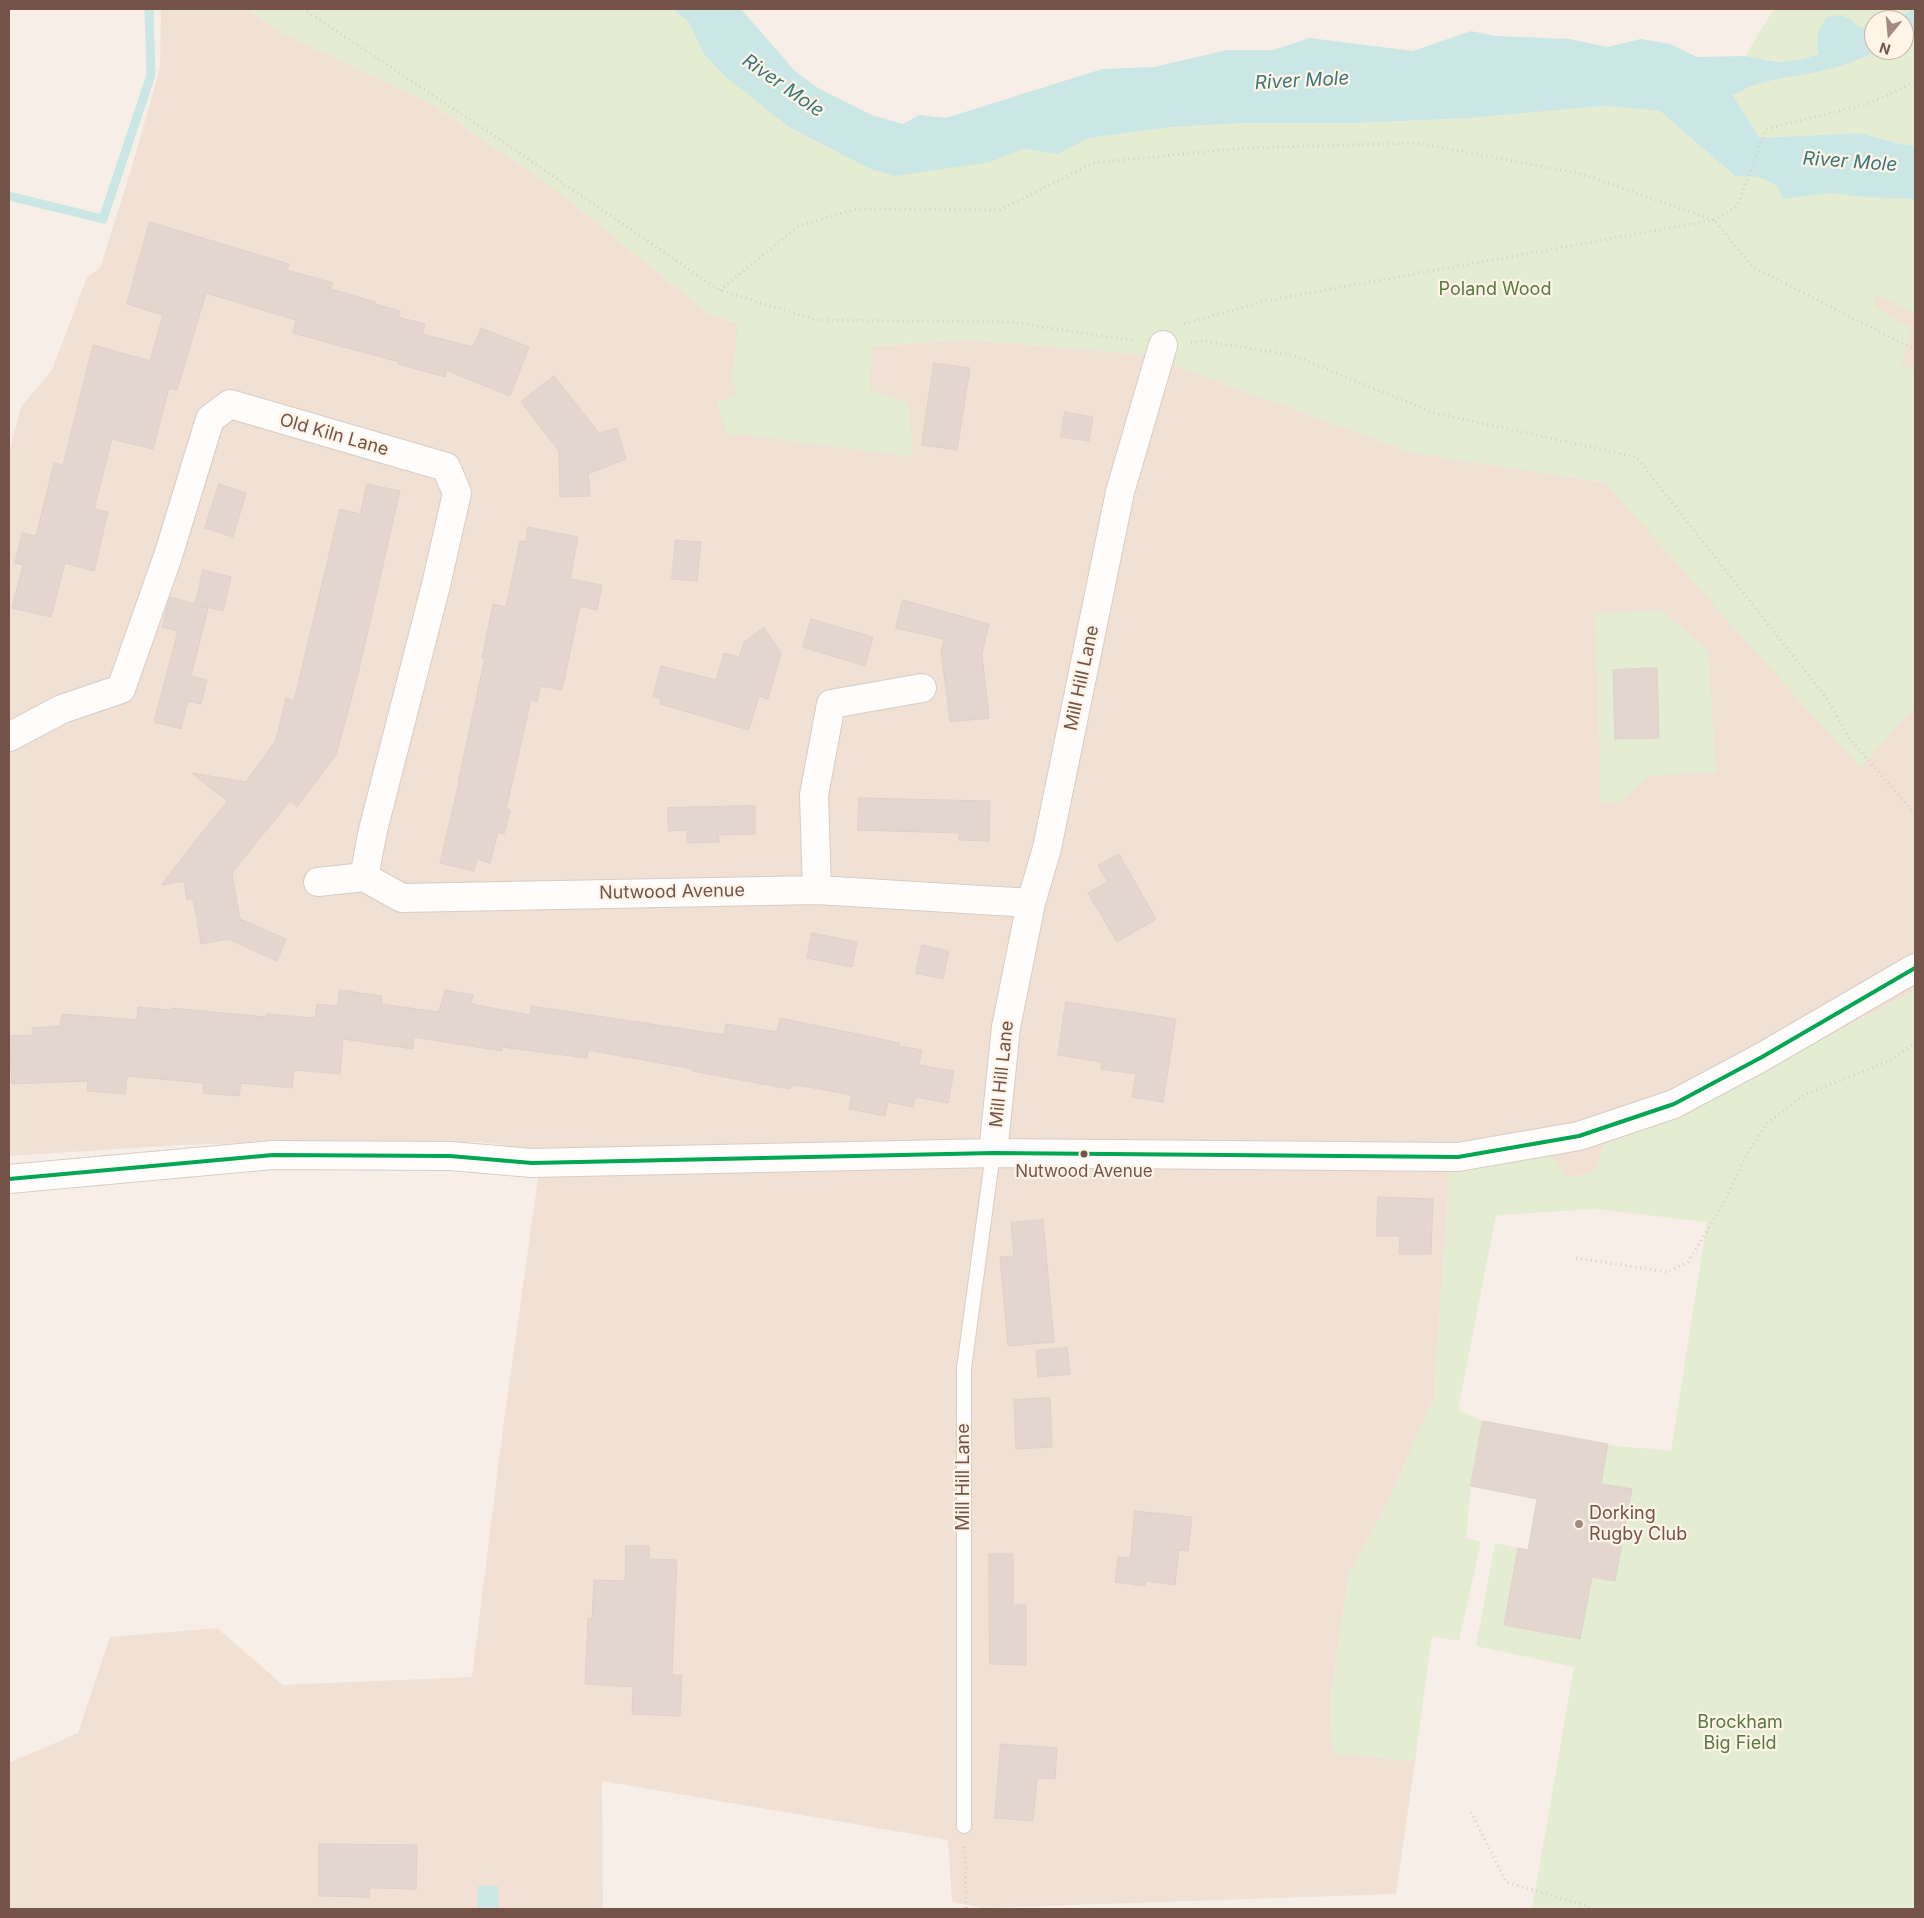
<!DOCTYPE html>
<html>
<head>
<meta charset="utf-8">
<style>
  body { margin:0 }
  #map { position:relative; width:1924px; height:1918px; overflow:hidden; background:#f7efe7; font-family:Inter,sans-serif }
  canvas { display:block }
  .frame { position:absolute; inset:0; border:10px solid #745348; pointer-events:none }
  .north { position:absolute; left:1864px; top:10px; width:50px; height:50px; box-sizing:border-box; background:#fff4e8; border:1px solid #c7b4a8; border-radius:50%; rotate:197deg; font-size:14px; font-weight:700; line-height:20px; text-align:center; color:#745348 }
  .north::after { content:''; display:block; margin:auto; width:18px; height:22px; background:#a28a80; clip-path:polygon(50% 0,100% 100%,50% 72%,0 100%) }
</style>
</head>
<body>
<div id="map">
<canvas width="1924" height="1918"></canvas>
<div class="frame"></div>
<div class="north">N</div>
</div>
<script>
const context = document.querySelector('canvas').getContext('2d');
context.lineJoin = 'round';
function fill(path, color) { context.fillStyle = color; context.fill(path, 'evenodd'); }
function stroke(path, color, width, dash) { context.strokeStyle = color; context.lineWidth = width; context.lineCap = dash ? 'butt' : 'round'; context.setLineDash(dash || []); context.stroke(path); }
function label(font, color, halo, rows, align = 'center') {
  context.font = font + ' Inter,sans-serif'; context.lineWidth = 4.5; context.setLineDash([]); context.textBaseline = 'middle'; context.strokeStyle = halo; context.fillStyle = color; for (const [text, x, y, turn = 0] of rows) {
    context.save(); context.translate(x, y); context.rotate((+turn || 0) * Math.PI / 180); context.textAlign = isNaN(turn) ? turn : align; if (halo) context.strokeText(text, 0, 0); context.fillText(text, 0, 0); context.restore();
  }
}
const residential = new Path2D(`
  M161 9H248L274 29 430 103 551 186 708 313 813 350 967 340 1143 354 1413 453 1603 482 1831 193 1915 199V990L1678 1118 1607 1139 1594 1172 1567 1178 1450 1168 1434 1397 1389 1500 1349 1574 1330 1701 1333 1753 1415 1761 1396 1894 984 1908 952 1902 948 1840 602 1781 603 1909H9V1763L78 1733 110 1637 217 1628 283 1685 472 1677 503 1427 538 1179 540 1150 480 1142 247 1143 180 1145 9 1156V452L21 407 52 370 87 277 100 268 130 173 160 68Z`);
const green = new Path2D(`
  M248 9H672L688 21 704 54 991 162 1023 149 1058 154 1089 138 1173 127 1246 123H1358L1470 118 1604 106 1660 111 1735 176 1759 177 1776 185 1783 199 1831 193 1865 197 1915 199V314L1872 293 1875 306 1912 329 1901 363 1915 371V706L1861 768 1810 713 1604 482 1413 453 1143 354 967 340 872 346 870 390 909 403 913 457 727 433 717 402 737 395 732 379 738 323 708 313 551 186 430 103 274 29Z
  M1774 9H1912L1898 20H1874L1873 30 1859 27 1851 19C1843 28 1828 49 1819 54 1798 67 1767 60 1745 56Z
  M1915 30V146L1900 144 1860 133 1758 138 1733 94 1753 85 1777 78 1828 70 1881 50H1904V36Z
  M1661 610 1708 650 1716 772 1649 776 1620 802 1601 803 1595 614Z
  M1915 990V1909H1532L1574 1667 1476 1646 1495 1543 1518 1548 1504 1625 1580 1639 1592 1577 1615 1581 1632 1490 1601 1484 1608 1445 1671 1451 1707 1222 1595 1209 1496 1215 1458 1410 1483 1421 1471 1486 1466 1538 1481 1542 1459 1641 1432 1636 1415 1761 1332 1753 1330 1701 1349 1574 1389 1500 1434 1397 1450 1168 1548 1151 1567 1178 1594 1172 1607 1139 1678 1118Z`);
const water = new Path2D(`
  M672 9H741L795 71 818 88 874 116 903 124 919 115 946 118 1102 69 1154 67 1227 50H1273L1310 38 1413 51 1471 31 1495 36 1570 39 1607 47 1641 39 1670 44 1697 57 1745 56 1777 62 1804 59 1819 54C1815 36 1817 33 1827 17L1840 15 1851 19 1859 27 1874 29V50H1881C1863 57 1845 66 1826 70 1795 77 1762 78 1733 95L1759 138 1860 133 1900 144 1915 146V199L1865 197 1831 193 1783 199 1776 185 1759 177 1735 176 1660 111 1604 106 1470 118 1358 123H1246L1173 127 1089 138 1058 154 1023 149 991 162 894 176 871 169 789 127 725 76 704 54 688 21Z
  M1912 9H1915V30L1904 36V20H1898Z
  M478 1886H498V1909H478Z`);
const stream = new Path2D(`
  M9 196 103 219 151 75 149 9`);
const building = new Path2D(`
  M150 222 289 264 287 270 333 283 331 289 375 302V304L400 311 398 317 425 324 422 334 473 347 481 328 529 347 510 396 446 370 445 377 398 364 399 362 293 333 296 320 206 293 177 390 169 388 153 449 112 439 94 509 108 512 94 571 65 563 51 617 12 608 23 565 15 563 22 533 36 536 54 463 63 465 93 345 150 361 163 315 127 304Z
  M934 363 970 368 957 450 922 445Z
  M554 376 599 433 617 428 626 459 588 474 590 496 560 497 559 451 521 402Z
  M1065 412 1093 417 1089 441 1061 437Z
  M219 484 246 493 233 537 205 528Z
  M367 484 400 491 358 674 336 755 297 807 290 801 232 873 240 919 286 939 277 961 229 939 201 944 198 925 196 924H198L193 899 187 900 184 881 161 885 227 801 192 773 246 782 276 740 286 698 294 701 340 509 360 514Z
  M528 527 578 537 570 579 602 585 597 610 580 606 562 690 540 686 537 702 531 700 506 809 510 810 504 834 498 832 490 863 477 859 474 871 440 863 459 783H458L485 658H482L493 604 506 607 520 541 525 542Z
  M676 540 701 542 697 581 672 579Z
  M203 570 231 577 223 611 202 606 208 608 191 676 207 680 201 704 188 701 181 729 154 722 178 631 162 627 170 597 195 604Z
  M903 600 989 624 982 654 989 718 950 722 941 651 944 639 896 628Z
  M811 619 873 637 865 666 803 647Z
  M764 628 781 653 768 699 759 696 749 730 660 704 661 699 653 697 661 666 716 680 724 653 739 657 744 642Z
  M1657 668 1659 738 1615 739 1613 670Z
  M859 798 990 801 989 841 959 840V833L858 830Z
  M755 806V834L718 835 719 842 687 843V830L668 831V808Z
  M1119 854 1156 919 1117 942 1088 893 1108 882 1098 866Z
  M812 933 857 942 852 967 807 958Z
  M922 945 949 951 943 979 916 973Z
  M340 990 382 996 381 1004 439 1012 445 990 473 995 471 1004 530 1015 531 1006 724 1035 726 1024 777 1032 780 1018 900 1043 899 1046 922 1050 919 1065 954 1071 948 1103 915 1097 913 1107 888 1102 885 1116 849 1109 852 1095 803 1086 791 1085 790 1089 692 1071 693 1069 588 1050 587 1058 502 1047V1051L414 1037 413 1049 343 1039 340 1074 294 1070 292 1088 241 1083 239 1096 203 1093 204 1083 127 1076 125 1094 87 1091 88 1081 12 1084 9 1036 33 1035 32 1028 60 1026 62 1014 137 1020 138 1007 171 1010 172 1008 266 1017V1014L315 1018 317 1004 337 1006Z
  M1066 1002 1176 1019 1163 1102 1132 1097 1136 1074 1101 1069 1102 1062 1058 1055Z
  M1378 1197 1433 1199 1431 1254H1399L1400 1236H1377Z
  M1043 1220 1054 1342 1008 1346 1000 1257 1014 1256 1011 1223Z
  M1067 1348 1070 1374 1038 1377 1036 1351Z
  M1050 1398 1052 1447 1016 1449 1014 1400Z
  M1483 1421 1608 1444 1601 1484 1632 1489 1615 1581 1592 1577 1580 1639 1504 1625 1518 1548 1528 1550 1537 1499 1471 1486Z
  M1135 1511 1192 1517 1188 1551 1179 1550 1175 1585 1146 1581 1145 1586 1115 1582 1118 1557 1130 1558Z
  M626 1546H649V1559L677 1560 672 1675H682L680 1716 632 1714 633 1687 585 1684 588 1618 592 1619 594 1580 625 1581Z
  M989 1554H1013V1605H1026V1665L990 1664Z
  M1001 1744 1057 1748 1055 1779 1037 1778 1033 1821 995 1818Z
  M319 1844 417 1845 416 1889 370 1888 369 1897 319 1896Z`);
const path = new Path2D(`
  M303 9 493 135 719 290 816 320 1011 322 1135 341
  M720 290 798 226 856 209 1000 210 1093 163 1242 148 1417 143 1582 174 1714 220 1753 267 1915 350
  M1184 324 1265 301 1714 220 1737 206 1766 129 1870 103 1915 82
  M1191 342 1203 341 1292 355 1434 413 1636 457 1828 700 1849 738 1915 814
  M1576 1258 1667 1272 1688 1262 1722 1206 1747 1154 1767 1123 1804 1095 1889 1061 1915 1043
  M1471 1812 1506 1882 1588 1906 1589 1909
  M965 1847 966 1909`);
const service = new Path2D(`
  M964 1826V1368L993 1153`);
const minor = new Path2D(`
  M9 737 62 709 121 689 168 556 210 419 230 404 446 467 457 493 436 585 373 830 364 877
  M318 882 364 877 402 898 817 890 1031 903
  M817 890 814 795 831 704 922 688
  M993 1153 1006 1027 1031 903 1047 848 1120 492 1163 345
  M9 1179 273 1155 450 1156 532 1163 993 1153 1458 1157 1579 1136 1674 1104 1762 1057 1915 968`);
const bus1 = new Path2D(`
  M9 1179 273 1155 450 1156 532 1163 993 1153 1458 1157 1579 1136 1674 1104 1762 1057 1915 968`);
const markers = [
  [1084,1154,4.5,"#745348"],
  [1579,1524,5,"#a28a80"]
];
const busNames = [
  ["Nutwood Avenue",1084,1172]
];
const parkNames = [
  ["Poland Wood",1495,290],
  ["Brockham",1740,1723],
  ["Big Field",1740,1744]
];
const streetNames = [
  ["Old Kiln Lane",334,435,16],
  ["Mill Hill Lane",1082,678,-78],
  ["Nutwood Avenue",672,892,-1],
  ["Mill Hill Lane",1002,1074,-84],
  ["Mill Hill Lane",964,1477,-90]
];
const poiNames = [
  ["Dorking",1589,1514],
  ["Rugby Club",1589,1535]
];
const waterNames = [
  ["River Mole",1302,81,-3],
  ["River Mole",783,86,35],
  ["River Mole",1850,162,4]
];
fill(residential, '#f0e1d4');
fill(green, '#e4ecd2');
fill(water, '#cae7e6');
stroke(stream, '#cae7e6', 9);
fill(building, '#e3d6cf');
stroke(building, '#dfd1c9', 1);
stroke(service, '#d8ccc5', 16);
stroke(minor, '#d8ccc5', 30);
stroke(path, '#d9cfcc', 3, [1, 4]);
stroke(service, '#fefdfb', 14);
stroke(minor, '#fefdfb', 28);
stroke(bus1, '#00a651', 4);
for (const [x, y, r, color] of markers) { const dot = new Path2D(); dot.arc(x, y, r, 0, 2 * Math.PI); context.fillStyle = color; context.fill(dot); stroke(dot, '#fff4e8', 2); }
label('17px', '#745348', '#fff4e8', busNames);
label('18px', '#567a40', '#fff4e8', parkNames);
label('18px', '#745348', '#fff4e8', streetNames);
label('18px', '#745348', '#fff4e8', poiNames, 'left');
label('italic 19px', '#3b767a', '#fff4e8', waterNames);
</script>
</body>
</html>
